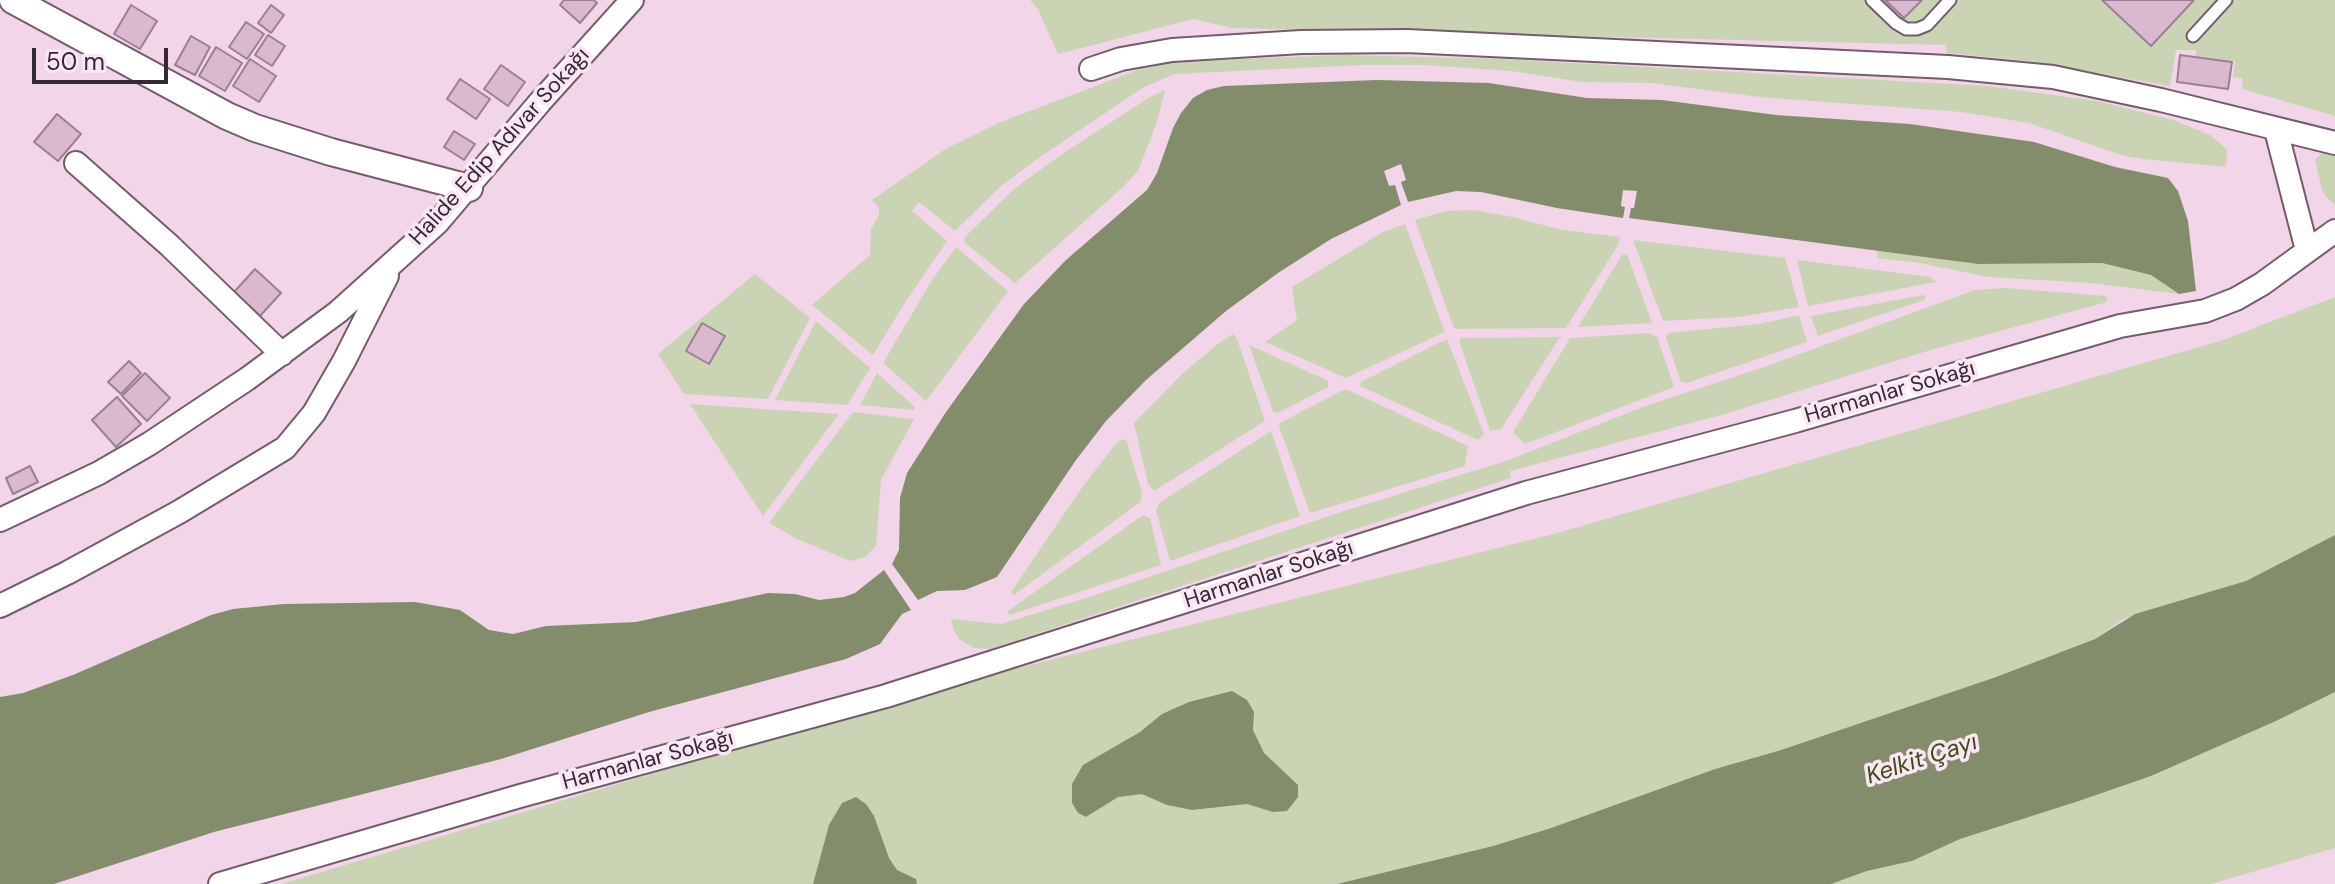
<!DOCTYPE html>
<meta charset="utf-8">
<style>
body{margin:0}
#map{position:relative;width:2335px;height:884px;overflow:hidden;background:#f2d5e9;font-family:"DM Sans",sans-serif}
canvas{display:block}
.scale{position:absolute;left:32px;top:48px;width:136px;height:36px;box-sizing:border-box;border:4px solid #342a31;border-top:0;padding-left:10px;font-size:24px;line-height:28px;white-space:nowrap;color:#342a31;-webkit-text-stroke:6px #fce5f4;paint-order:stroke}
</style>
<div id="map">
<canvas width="2335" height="884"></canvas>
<div class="scale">50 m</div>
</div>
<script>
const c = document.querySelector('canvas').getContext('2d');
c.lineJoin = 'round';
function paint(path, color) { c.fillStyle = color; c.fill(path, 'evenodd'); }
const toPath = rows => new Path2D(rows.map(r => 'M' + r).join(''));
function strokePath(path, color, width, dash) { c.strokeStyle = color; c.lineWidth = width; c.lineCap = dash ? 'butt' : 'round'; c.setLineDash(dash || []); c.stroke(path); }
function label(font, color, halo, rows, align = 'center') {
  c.font = font + ' "DM Sans",sans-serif'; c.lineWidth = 7; c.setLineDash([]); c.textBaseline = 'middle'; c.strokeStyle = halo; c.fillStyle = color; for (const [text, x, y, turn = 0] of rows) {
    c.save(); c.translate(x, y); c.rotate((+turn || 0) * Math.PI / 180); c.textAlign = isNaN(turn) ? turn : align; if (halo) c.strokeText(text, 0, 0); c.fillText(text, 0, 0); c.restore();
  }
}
paint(toPath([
 [1030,0,2335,0,2335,116,2242,89,2243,78,2233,77,2235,61,2196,56,2196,50,2176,50,2170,86,2028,61,1947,53,1946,45,1232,28,1194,19,1058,54,1038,9],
 [1343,55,1503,59,1988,86,2097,101,2173,120,2210,135,2222,145,2227,150,2226,167,2143,159,2121,155,2029,123,1961,112,1759,97,1652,83,1582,82,1511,71,1425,65,1362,65,1175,74,1144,87,1040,157,1001,186,955,231,919,202,912,211,947,241,906,301,873,355,812,305,870,255,871,229,879,215,879,208,872,200,947,148,1001,122,1140,69,1167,62],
 [1165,90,1157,122,1138,171,1122,188,1015,283,964,242,965,237,1015,188,1065,152,1150,97],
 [2335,151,2335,205,2326,197,2322,189,2315,160,2323,152],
 [1474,210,1512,217,1563,230,1620,237,1618,245,1566,328,1456,329,1453,326,1415,220,1446,211],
 [1405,224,1445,332,1346,378,1265,342,1297,320,1292,287,1383,232],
 [1633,240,1785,258,1799,307,1739,317,1663,321],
 [956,247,1008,291,926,401,883,363,932,280],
 [1877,249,1978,264,2102,263,2151,275,2179,294,2091,283,1989,277,1919,263,1877,258],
 [1627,254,1652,323,1578,327,1622,255],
 [1797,260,1931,277,1936,282,1808,306],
 [755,274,810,318,768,399,684,394,658,354],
 [2006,288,2106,296,2107,302,1934,349,1725,414,1510,471,1511,478,990,649,975,648,967,644,959,639,953,628,951,619,1001,624,1092,596,1344,511,1509,460,1645,406,1761,368,1975,290],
 [1923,295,1926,297,1924,300,1818,336,1811,316],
 [2335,297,2335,535,2246,581,2123,619,2095,639,1996,677,1781,750,1715,769,1551,828,1493,846,1337,884,281,884,958,683,1561,532,2223,340],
 [1799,315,1807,342,1687,383,1681,382,1666,337,1668,333,1759,324],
 [816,321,870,368,847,405,775,400],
 [1649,333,1657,337,1674,387,1525,444,1513,432,1570,338],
 [1233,334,1237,339,1265,421,1154,491,1148,484,1134,423,1182,374,1219,343],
 [1560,337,1501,429,1490,431,1459,341,1461,338],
 [1447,339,1484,434,1478,440,1360,386,1361,382],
 [1249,345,1324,379,1328,381,1328,387,1278,413,1273,412],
 [877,373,915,407,914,410,860,405],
 [1343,390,1348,390,1468,446,1465,466,1310,513,1279,426,1280,423],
 [690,404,839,414,763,516],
 [853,412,914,419,881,480,876,546,865,557,850,561,797,539,769,523],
 [1271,431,1300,516,1170,561,1156,510,1159,503],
 [1126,439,1142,493,1140,502,1014,595,1011,592,1081,489,1114,446,1119,441],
 [1143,515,1150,518,1161,565,1009,615,1008,611],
 [2335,692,2335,848,2211,884,1831,884,1867,871,1912,861,1960,839,2079,801,2151,776,2276,721]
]), '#cad4b5');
paint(toPath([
 [1377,80,1489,83,1587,98,1662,100,1776,115,1910,124,2034,142,2115,167,2168,178,2178,191,2188,221,2196,291,2179,294,2151,275,2102,263,1978,264,1629,218,1631,208,1634,208,1637,191,1623,190,1621,206,1625,207,1623,218,1557,208,1481,192,1456,191,1408,202,1401,182,1406,180,1401,164,1384,171,1389,186,1395,185,1401,205,1331,239,1278,273,1226,311,1146,380,1106,421,1076,460,997,577,965,590,937,591,918,600,892,564,899,550,900,498,907,473,946,412,1024,304,1066,260,1147,190,1157,173,1173,128,1181,113,1193,98,1207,90,1224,86],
 [2335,535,2335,692,2276,721,2151,776,2079,801,1960,839,1912,861,1867,871,1831,884,1337,884,1493,846,1551,828,1715,769,1781,750,1996,677,2095,639,2135,614,2246,581],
 [884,570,911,610,902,614,880,644,846,659,649,712,501,759,214,832,54,884,0,884,0,697,23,693,73,675,211,615,233,609,284,604,415,602,460,610,489,630,513,634,546,626,636,622,768,593,795,594,819,600,844,597,855,593],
 [1232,691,1247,700,1254,712,1253,730,1264,753,1298,785,1298,797,1287,811,1273,812,1247,804,1192,810,1167,805,1142,794,1118,797,1086,817,1078,813,1072,803,1072,784,1083,765,1140,732,1162,714,1189,702],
 [856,797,866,804,874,816,889,858,897,870,916,879,917,884,813,884,829,825,842,803]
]), '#838d6b');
const building = toPath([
 [564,0,594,0,597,3,580,23,560,5,564,0],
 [1885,0,1922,0,1904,18,1885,0],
 [2102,0,2194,0,2151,46,2102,0],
 [131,5,157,21,140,49,114,34,131,5],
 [271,5,284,15,271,33,258,23,271,5],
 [246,22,264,34,247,59,229,47,246,22],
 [268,35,285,46,272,66,255,55,268,35],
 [191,36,210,47,195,75,175,65,191,36],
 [216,47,242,63,225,91,199,76,216,47],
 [2180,55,2232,62,2228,89,2177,82,2180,55],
 [250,59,276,76,259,102,233,86,250,59],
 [501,65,525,82,508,106,484,89,501,65],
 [460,79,490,99,476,119,447,99,460,79],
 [57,114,81,134,58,161,34,142,57,114],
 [454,131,475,144,464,160,444,147,454,131],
 [255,269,281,293,260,316,234,292,255,269],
 [702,323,725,336,709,364,686,351,702,323],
 [129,361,141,373,121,394,108,382,129,361],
 [145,373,170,398,147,421,122,396,145,373],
 [117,397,141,424,116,447,92,420,117,397],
 [30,466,38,482,13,494,6,478,30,466]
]);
paint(building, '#dab8cf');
strokePath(building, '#9a8092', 2);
const service = toPath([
 [1872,0,1896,23,1906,29,1917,29,1927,25,1950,0],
 [2193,36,2226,0]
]);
const minor = toPath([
 [1091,69,1121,59,1172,50,1301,42,1407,41,1948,67,2053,77,2161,100,2335,143],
 [2276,130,2307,250],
 [76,163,169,245,282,354],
 [0,520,99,473,149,444,247,379,338,312,437,223,540,102,632,0],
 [0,606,67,573,179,512,285,448,314,413,344,361,387,276],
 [220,884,520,796,886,696,1526,493,1795,421,2120,326,2205,311,2236,299,2262,284,2335,231]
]);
const tertiary = toPath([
 [13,0,227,116,255,128,331,152,469,188]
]);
strokePath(service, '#745c6c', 15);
strokePath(minor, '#745c6c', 26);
strokePath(tertiary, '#745c6c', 30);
strokePath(service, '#fff', 11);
strokePath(minor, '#fff', 22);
strokePath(tertiary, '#fff', 26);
label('22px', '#342a31', '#fce5f4', [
 ["Halide Edip Adıvar Sokağı",500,147,-48],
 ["Harmanlar Sokağı",1890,393,-16],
 ["Harmanlar Sokağı",1269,575,-18],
 ["Harmanlar Sokağı",648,761,-15]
]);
label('italic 24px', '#3e4b13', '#fce5f4', [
 ["Kelkit Çayı",1922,760,-18]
]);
</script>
